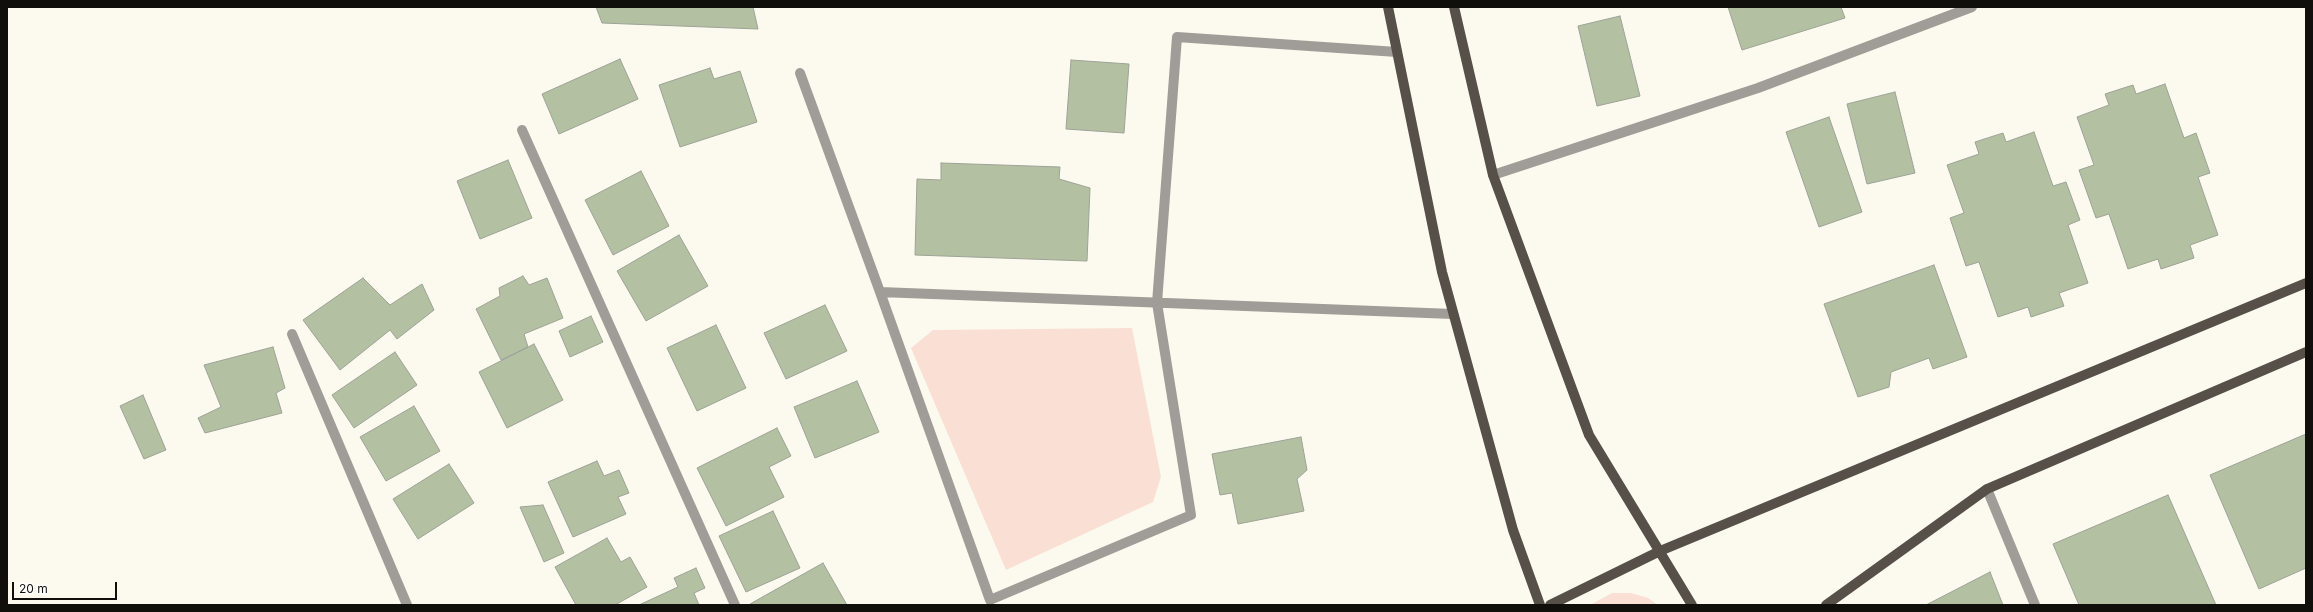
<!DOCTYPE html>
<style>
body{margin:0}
#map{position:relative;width:2313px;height:612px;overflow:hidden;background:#fcfaee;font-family:Inter,sans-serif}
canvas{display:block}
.frame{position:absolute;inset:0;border:8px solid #100f0b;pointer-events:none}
.scale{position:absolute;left:12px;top:582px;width:105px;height:18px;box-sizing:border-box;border:2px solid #100f0b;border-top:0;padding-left:5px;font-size:12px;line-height:14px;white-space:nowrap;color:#100f0b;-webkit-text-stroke:3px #fff;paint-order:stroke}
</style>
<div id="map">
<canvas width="2313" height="612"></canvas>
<div class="frame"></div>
<div class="scale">20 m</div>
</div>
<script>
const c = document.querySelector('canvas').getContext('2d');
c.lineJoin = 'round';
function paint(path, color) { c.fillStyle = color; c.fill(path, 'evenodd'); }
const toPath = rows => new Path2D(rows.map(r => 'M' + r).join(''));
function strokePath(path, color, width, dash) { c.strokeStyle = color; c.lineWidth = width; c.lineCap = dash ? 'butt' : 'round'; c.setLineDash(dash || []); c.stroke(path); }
paint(toPath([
 [1132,328,1161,477,1153,502,1006,570,911,348,933,330],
 [1612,593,1631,593,1648,598,1658,605,1590,605]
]), '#fadfd5');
const building = toPath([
 [596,7,753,7,758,29,602,23,596,7],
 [1728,7,1841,7,1845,18,1742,50,1728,7],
 [1620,16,1640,96,1597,106,1578,26,1620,16],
 [620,59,638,99,559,134,542,94,620,59],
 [1071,60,1129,64,1124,133,1066,129,1071,60],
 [710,68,714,79,740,71,757,122,680,147,659,85,710,68],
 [2165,84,2184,138,2196,133,2210,173,2198,177,2218,235,2190,245,2194,258,2161,269,2158,259,2128,269,2109,214,2096,218,2079,170,2094,165,2077,117,2109,105,2105,94,2133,85,2136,94,2165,84],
 [1895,92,1915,173,1867,184,1847,104,1895,92],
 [1829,117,1862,212,1819,227,1786,132,1829,117],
 [2034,132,2053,186,2066,182,2080,220,2068,225,2088,283,2059,293,2064,306,2031,317,2028,307,1998,317,1979,262,1966,266,1950,218,1964,213,1947,165,1979,154,1975,142,2003,133,2006,142,2034,132],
 [508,160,532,218,480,239,457,181,508,160],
 [941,163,1060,167,1059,179,1090,188,1087,261,915,255,917,179,941,180,941,163],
 [641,171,669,226,613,255,585,200,641,171],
 [679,235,708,286,646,321,617,271,679,235],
 [1934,265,1967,357,1933,369,1929,358,1891,372,1889,387,1858,397,1824,304,1934,265],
 [523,276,529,285,547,278,563,318,524,334,528,347,501,360,476,309,500,296,499,288,523,276],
 [363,278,390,305,422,284,434,310,397,339,390,330,340,370,303,320,363,278],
 [825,305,847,351,786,379,764,333,825,305],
 [591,316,603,342,570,357,559,331,591,316],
 [716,325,746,388,697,411,667,348,716,325],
 [534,344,563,400,507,428,479,372,534,344],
 [273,347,285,388,276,393,282,413,205,433,198,418,221,407,204,365,273,347],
 [395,352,417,385,354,428,332,395,395,352],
 [857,381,879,432,815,458,794,407,857,381],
 [143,395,166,450,144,459,120,406,143,395],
 [414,406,440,451,386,481,360,437,414,406],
 [777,428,791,456,769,467,784,497,726,526,697,468,777,428],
 [2306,434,2306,568,2259,589,2210,475,2306,434],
 [1301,437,1307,470,1297,479,1304,511,1238,524,1232,493,1220,495,1212,454,1301,437],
 [597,461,604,476,619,470,629,493,618,497,626,514,573,537,548,482,597,461],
 [449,464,474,503,418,539,393,499,449,464],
 [2168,495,2216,605,2079,605,2053,544,2168,495],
 [543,505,564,553,544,562,520,507,543,505],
 [773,511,800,568,746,592,719,536,773,511],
 [607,538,621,562,630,557,647,587,615,605,576,605,555,567,607,538],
 [823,563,847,605,751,605,750,604,823,563],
 [696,568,705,588,694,593,699,605,639,605,678,587,674,578,696,568],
 [1990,572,2003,605,1926,605,1990,572]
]);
paint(building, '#b3c1a2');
strokePath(building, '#9da297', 1);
strokePath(toPath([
 [800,73,880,292,1453,314],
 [522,130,735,605],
 [1493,175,1758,88,1972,7],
 [880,292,990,600,1191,515,1157,303,1177,37,1397,52],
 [292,334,407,605],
 [1987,489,2035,605]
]), '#a09c98', 10);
strokePath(toPath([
 [1388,7,1442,272,1513,530,1540,605],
 [1454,7,1493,175,1589,435,1692,605],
 [1550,605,1660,551,2306,283],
 [1826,605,1987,489,2306,352]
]), '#575049', 10);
</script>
